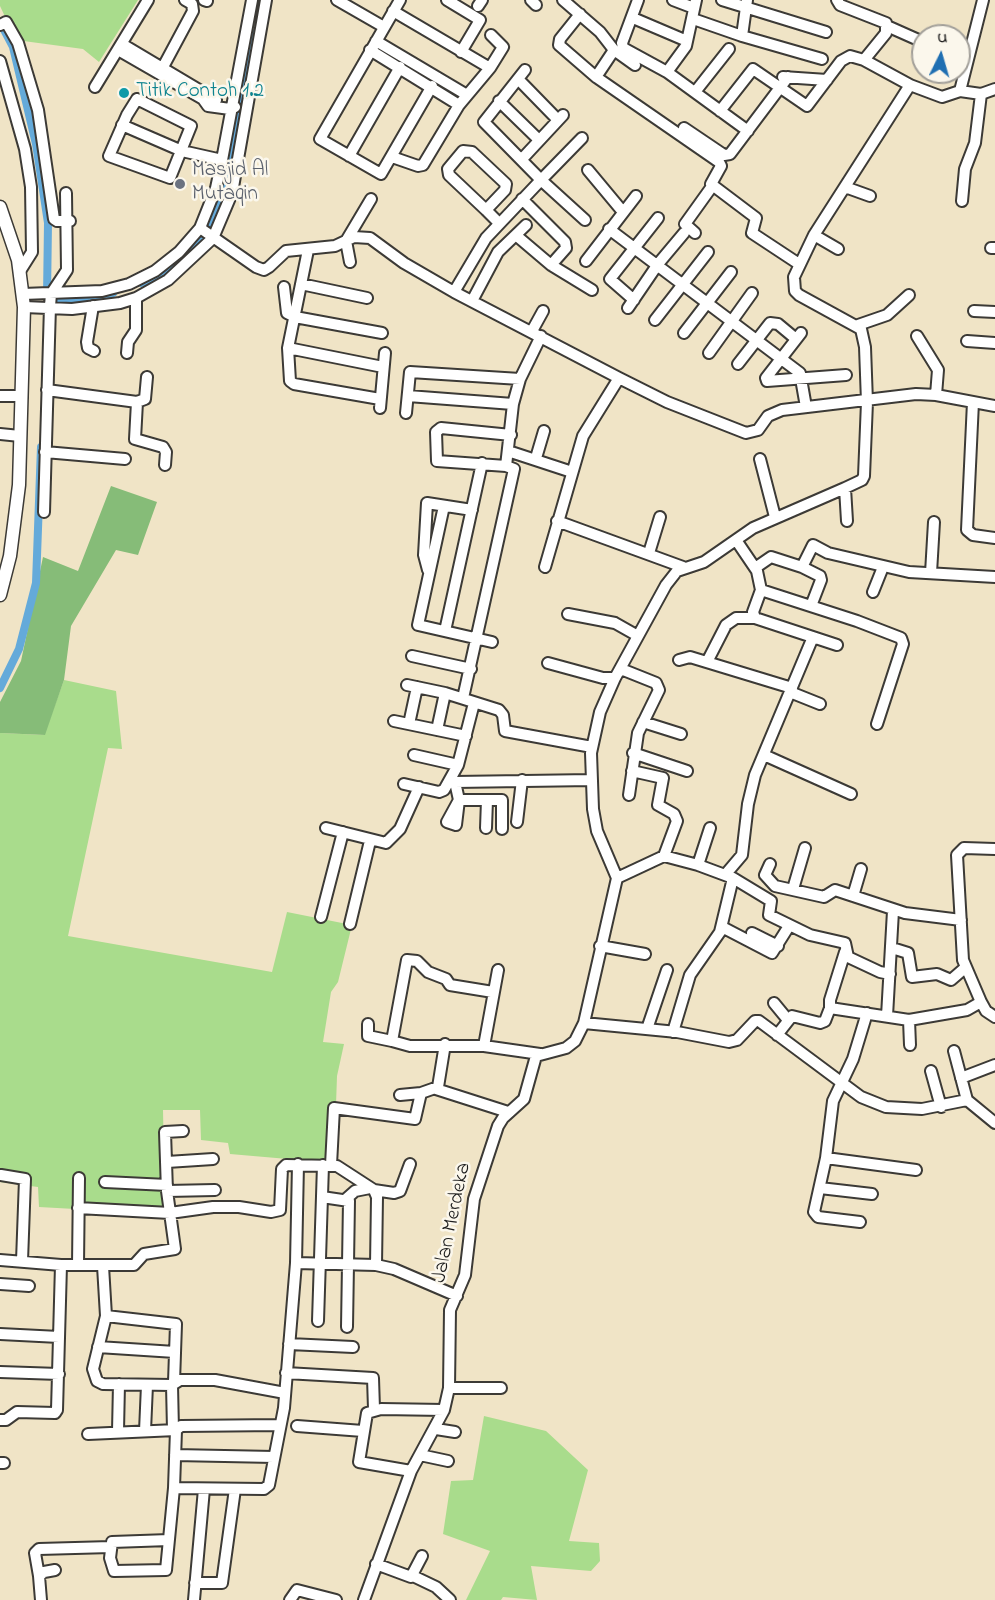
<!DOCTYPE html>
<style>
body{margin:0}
#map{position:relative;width:995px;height:1600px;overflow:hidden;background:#f0e4c6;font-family:"Indie Flower",sans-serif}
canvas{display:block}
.north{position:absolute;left:911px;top:24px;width:60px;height:60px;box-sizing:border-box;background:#fbf7ec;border:2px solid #a29f99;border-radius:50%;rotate:5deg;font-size:16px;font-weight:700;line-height:24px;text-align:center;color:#1c1c1c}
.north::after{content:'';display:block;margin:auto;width:21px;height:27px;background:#1f6fb2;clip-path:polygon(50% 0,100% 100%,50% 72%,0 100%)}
</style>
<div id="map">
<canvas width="995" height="1600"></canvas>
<div class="north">U</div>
</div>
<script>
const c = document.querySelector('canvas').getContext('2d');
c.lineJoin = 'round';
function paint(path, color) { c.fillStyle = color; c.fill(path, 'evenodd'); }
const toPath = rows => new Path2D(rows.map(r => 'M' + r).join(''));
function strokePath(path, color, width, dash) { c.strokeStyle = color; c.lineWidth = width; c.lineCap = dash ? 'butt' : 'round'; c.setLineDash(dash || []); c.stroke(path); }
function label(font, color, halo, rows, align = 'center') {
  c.font = font + ' "Indie Flower",sans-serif'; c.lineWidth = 5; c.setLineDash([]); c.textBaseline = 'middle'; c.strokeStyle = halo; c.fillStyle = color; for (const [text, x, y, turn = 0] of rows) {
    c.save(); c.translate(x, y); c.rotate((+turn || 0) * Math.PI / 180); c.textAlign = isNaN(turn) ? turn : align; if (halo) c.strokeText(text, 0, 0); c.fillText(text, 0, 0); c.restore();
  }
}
paint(toPath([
 [0,0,138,0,99,62,83,49,16,40,0,6],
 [64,680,116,691,122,749,108,748,68,936,272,972,287,912,352,925,338,982,331,992,323,1042,344,1044,337,1076,334,1163,230,1154,228,1143,201,1140,200,1110,163,1110,165,1214,39,1207,38,1187,0,1182,0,733,44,735],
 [484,1416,546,1431,588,1470,569,1541,599,1543,600,1561,591,1571,531,1566,537,1600,503,1597,501,1600,466,1600,490,1551,443,1534,451,1481,473,1480]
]), '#a9dc8c');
paint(toPath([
 [111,486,157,502,138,555,116,550,71,626,64,680,45,735,0,733,0,702,21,661,43,557,78,571]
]), '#86bc78');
strokePath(toPath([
 [0,22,13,47,36,144,48,223,47,297],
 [191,246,211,225,223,193,233,147,251,33],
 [141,283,155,278,183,254],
 [51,298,97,299,113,293],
 [0,688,19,649,36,583,41,447]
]), '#64aada', 8);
const minor = toPath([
 [204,0,207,1],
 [252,0,222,160,216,188,200,228,256,267,264,270,269,267,286,251,335,246,354,237,370,238,404,263,454,292,619,378,667,402,746,433,758,430,768,416,782,410,916,394,936,395,995,406],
 [337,0,384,27],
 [400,0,320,139,381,174,432,86],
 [447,0,480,20,461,52],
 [531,0,536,5],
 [563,0,600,32,614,50,596,77],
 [638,0,622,43,623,48,667,72,748,131],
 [673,0,694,8],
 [722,0,826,32],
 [837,0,840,5,886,23,886,33,864,60],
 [478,6,482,0],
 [393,11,490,68,503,47,491,35],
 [580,14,560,39,559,45,596,77,719,162,721,166,711,184,756,218,752,233,799,264],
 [633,18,687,41],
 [696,20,742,36,747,0],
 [0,25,6,22,18,43,38,110,54,219,57,221,70,221],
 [887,26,923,42],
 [742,36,822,59],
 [376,41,467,95],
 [122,44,216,100],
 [118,50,203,99,208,106,230,109,235,107],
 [370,50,459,105],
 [614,50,635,65],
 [0,61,25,149,31,187,32,252,20,271],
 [163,67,193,11,192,4,185,0],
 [667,72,686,46,696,0],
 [783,77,827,80],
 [518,79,558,120],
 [910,85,942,97,960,91,981,94,995,89],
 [95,87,148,0],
 [960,91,983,0],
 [695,92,729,49],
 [137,99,191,126,170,178,109,156,127,115,137,99],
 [499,101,539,140],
 [122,125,182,151,222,160],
 [684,128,724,155,730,154,788,77],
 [582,138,541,180,585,220],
 [349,156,400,67],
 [392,157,418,166,423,165,459,105,490,68],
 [522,159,563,115],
 [588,170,623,212],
 [845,187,870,196],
 [522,199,565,242,566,248,551,265],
 [962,201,965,169,975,143,981,94],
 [486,210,505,190,506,184,472,152,463,151,448,169,449,175,486,210,499,223],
 [609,229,800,373,806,407],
 [695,233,685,224,713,185],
 [814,235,838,249],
 [518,237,551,265,592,290],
 [991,248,995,248],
 [308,250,288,348,290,381,294,384,380,399],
 [586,261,636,196],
 [350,262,346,241,371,199],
 [301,284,367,298],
 [284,287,287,313,295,317,382,333],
 [454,292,486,238,541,180,484,122,525,70],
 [23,294,102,291,129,284,155,271,179,252,200,228],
 [634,300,610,279,658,218],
 [472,301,498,252,526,225],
 [93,306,87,342,88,348,94,351],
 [24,307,72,309,120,303,136,298,168,280,213,238,232,193,266,0],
 [628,308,658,264,684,233],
 [974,311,995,312],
 [655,320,708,252],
 [858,325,887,315,909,295],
 [532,331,543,311],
 [684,333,731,272],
 [801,333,766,378,767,381,846,375],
 [917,336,938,370,936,395],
 [967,341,995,343],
 [288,348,383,367],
 [127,353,128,342,136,330,136,298],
 [709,353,752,293],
 [738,364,770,323,778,324,796,339],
 [47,390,137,402,135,439,163,447,166,452,165,465],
 [0,396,22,396],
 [408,396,513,404],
 [137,402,145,399,147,377],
 [973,402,967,530,973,535,995,538],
 [380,408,385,353],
 [406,413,410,372,520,379,541,336],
 [0,434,20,436],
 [508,451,572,472],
 [45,452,125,459],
 [536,458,544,431],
 [760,459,775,517],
 [506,466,513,404,520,379],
 [845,488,847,521],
 [444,506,418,625,492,642],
 [44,512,50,306,51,294,67,270,66,193],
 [557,521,683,567],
 [736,540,757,571,761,590,857,621,901,638,903,644,877,724],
 [649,553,660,517],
 [545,567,583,436,619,378],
 [802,567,820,576,821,580,811,606],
 [755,568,771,557,802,567,813,545,828,553,909,572,995,577],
 [428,570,424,555,427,503,472,510],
 [931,573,934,522],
 [761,590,753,612,755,618,837,645],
 [873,592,883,567],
 [568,614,615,623,638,636],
 [445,631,482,463],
 [412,656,471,669],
 [679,660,690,657,792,688],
 [707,662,726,625,736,618,755,618],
 [548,663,603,678,615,678],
 [621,669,656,683,659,690,638,733,629,795],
 [407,685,445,693,499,710,503,715,505,731,592,747],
 [790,692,820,704],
 [463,698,514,469,506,466,437,461,436,432,441,428,511,435],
 [394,721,466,736],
 [643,722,681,734],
 [409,724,417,687],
 [437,730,445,693],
 [633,753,687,771],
 [414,755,458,765],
 [764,755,851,794],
 [632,771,663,778,658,805,674,814,677,821,664,856],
 [451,780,455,782,459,800,502,800,502,829],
 [455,782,592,780],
 [404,784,439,792,444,790,458,765,474,703],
 [459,800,456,825,447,822,459,800],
 [517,822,522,780],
 [326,828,386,843,400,829,419,787],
 [486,828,487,800],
 [995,849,964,848,957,855,963,960,981,1002,986,1011,995,1017],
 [770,864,765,875,775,886,824,897,835,890,905,913,961,920],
 [698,865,710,828],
 [725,875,742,855,748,804,755,775,813,637],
 [617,878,664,856,698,865,733,878,771,901,769,915,810,935,845,943,848,957,880,972,890,974],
 [793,889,805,848],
 [853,896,861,869],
 [321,917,343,832],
 [350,924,370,841],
 [722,927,772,953,789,926],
 [752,933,778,946],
 [600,946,645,954],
 [892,948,908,953,912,977,937,974,951,980,966,967],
 [493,992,450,985,446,979,428,972,417,961,407,960,392,1041,410,1046,484,1046,540,1054],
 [774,1003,788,1020],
 [830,1008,830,1000,845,952],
 [887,1016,893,911],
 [909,1020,910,1045],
 [584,1023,677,1032,729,1042,737,1040,755,1021,759,1021,861,1097,886,1107,922,1109,967,1100,995,1123],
 [368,1024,368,1036,392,1041],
 [647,1029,667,970],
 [673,1032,690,975,720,932,733,878],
 [777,1035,792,1016,820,1023,825,1021,830,1008,909,1020,967,1010,981,1002],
 [484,1046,498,970],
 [954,1051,967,1100],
 [931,1071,941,1107],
 [961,1078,995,1065],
 [436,1089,508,1112],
 [400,1095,421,1093,438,1087,445,1044],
 [826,1158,916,1170],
 [167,1162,213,1159],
 [331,1165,334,1108,415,1119,421,1093],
 [1,1175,25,1179,22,1261],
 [105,1182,167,1185],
 [820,1188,872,1194],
 [374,1190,394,1193,400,1191,410,1164],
 [167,1191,215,1190],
 [322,1197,349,1201,347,1327],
 [346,1199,355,1191,370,1188],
 [78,1208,170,1213,213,1207,239,1207,271,1212,280,1210,282,1169,286,1165,337,1166,374,1190,377,1197,376,1265],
 [860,1222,818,1217,814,1212,826,1158,833,1101,853,1059,867,1013],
 [0,1260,61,1265,134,1265,144,1254,175,1249,167,1191,165,1132,183,1131],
 [296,1263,376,1265,394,1269,457,1296],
 [78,1265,79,1178],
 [103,1266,106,1316,93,1369,97,1381,103,1384,172,1385,180,1380,215,1380,285,1393],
 [0,1284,29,1286],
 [106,1316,176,1324,174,1382],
 [318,1321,323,1165],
 [0,1334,59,1337],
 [289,1344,353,1347],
 [98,1347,175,1352],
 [0,1372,59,1374],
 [286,1373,373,1378,374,1409],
 [172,1385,173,1430],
 [449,1388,501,1388],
 [0,1420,6,1420,17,1412,55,1413,57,1410,61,1265],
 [297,1426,363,1431],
 [436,1429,455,1432],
 [118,1431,119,1384],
 [145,1431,147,1385],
 [88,1434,176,1430,181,1426,279,1425],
 [175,1455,274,1457],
 [420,1455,448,1461],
 [0,1463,4,1463],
 [411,1471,359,1462,367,1413,381,1409,444,1410],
 [174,1488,264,1489,269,1485,284,1408,296,1263,298,1164],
 [169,1540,112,1542,110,1558,114,1571,166,1570,174,1488,176,1430],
 [376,1564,411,1577,422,1556],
 [39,1576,35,1553,39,1549,111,1547],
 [413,1576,436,1587,450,1600],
 [195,1583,222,1583,235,1489],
 [41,1600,39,1576,44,1572,55,1570],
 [194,1600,204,1489],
 [290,1600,297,1590,336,1600],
 [364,1600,411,1471,444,1410,449,1388,450,1310,465,1275,474,1199,498,1126,503,1118,524,1099,536,1056,566,1048,575,1041,584,1023,617,878,597,831,593,809,591,753,600,712,615,678,666,585,677,571,704,562,753,528,845,488,862,480,864,476,867,402,865,347,861,329,799,295,795,291,794,277,814,235,910,85,864,60,850,56,841,61,807,106,753,69,720,111]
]);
const major = toPath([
 [0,207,18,260,24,307,19,485,10,556,0,595]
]);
strokePath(minor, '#3c3a36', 14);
strokePath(major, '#3c3a36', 15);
strokePath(minor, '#fff', 10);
strokePath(major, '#fff', 12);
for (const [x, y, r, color] of [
 [124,93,6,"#0f9aa8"],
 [180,184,6,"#6b7280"]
]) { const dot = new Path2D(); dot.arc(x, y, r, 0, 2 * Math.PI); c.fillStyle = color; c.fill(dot); strokePath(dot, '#fbf7ec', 2); }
label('21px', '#0d838f', '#fbf7ec', [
 ["Titik Contoh 1.2",136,93]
], 'left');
label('21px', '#5b616d', '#fbf7ec', [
 ["Masjid Al",192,172],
 ["Mutaqin",192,196]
], 'left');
label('21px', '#1c1c1c', '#fbf7ec', [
 ["Jalan Merdeka",453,1223,-78]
]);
</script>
